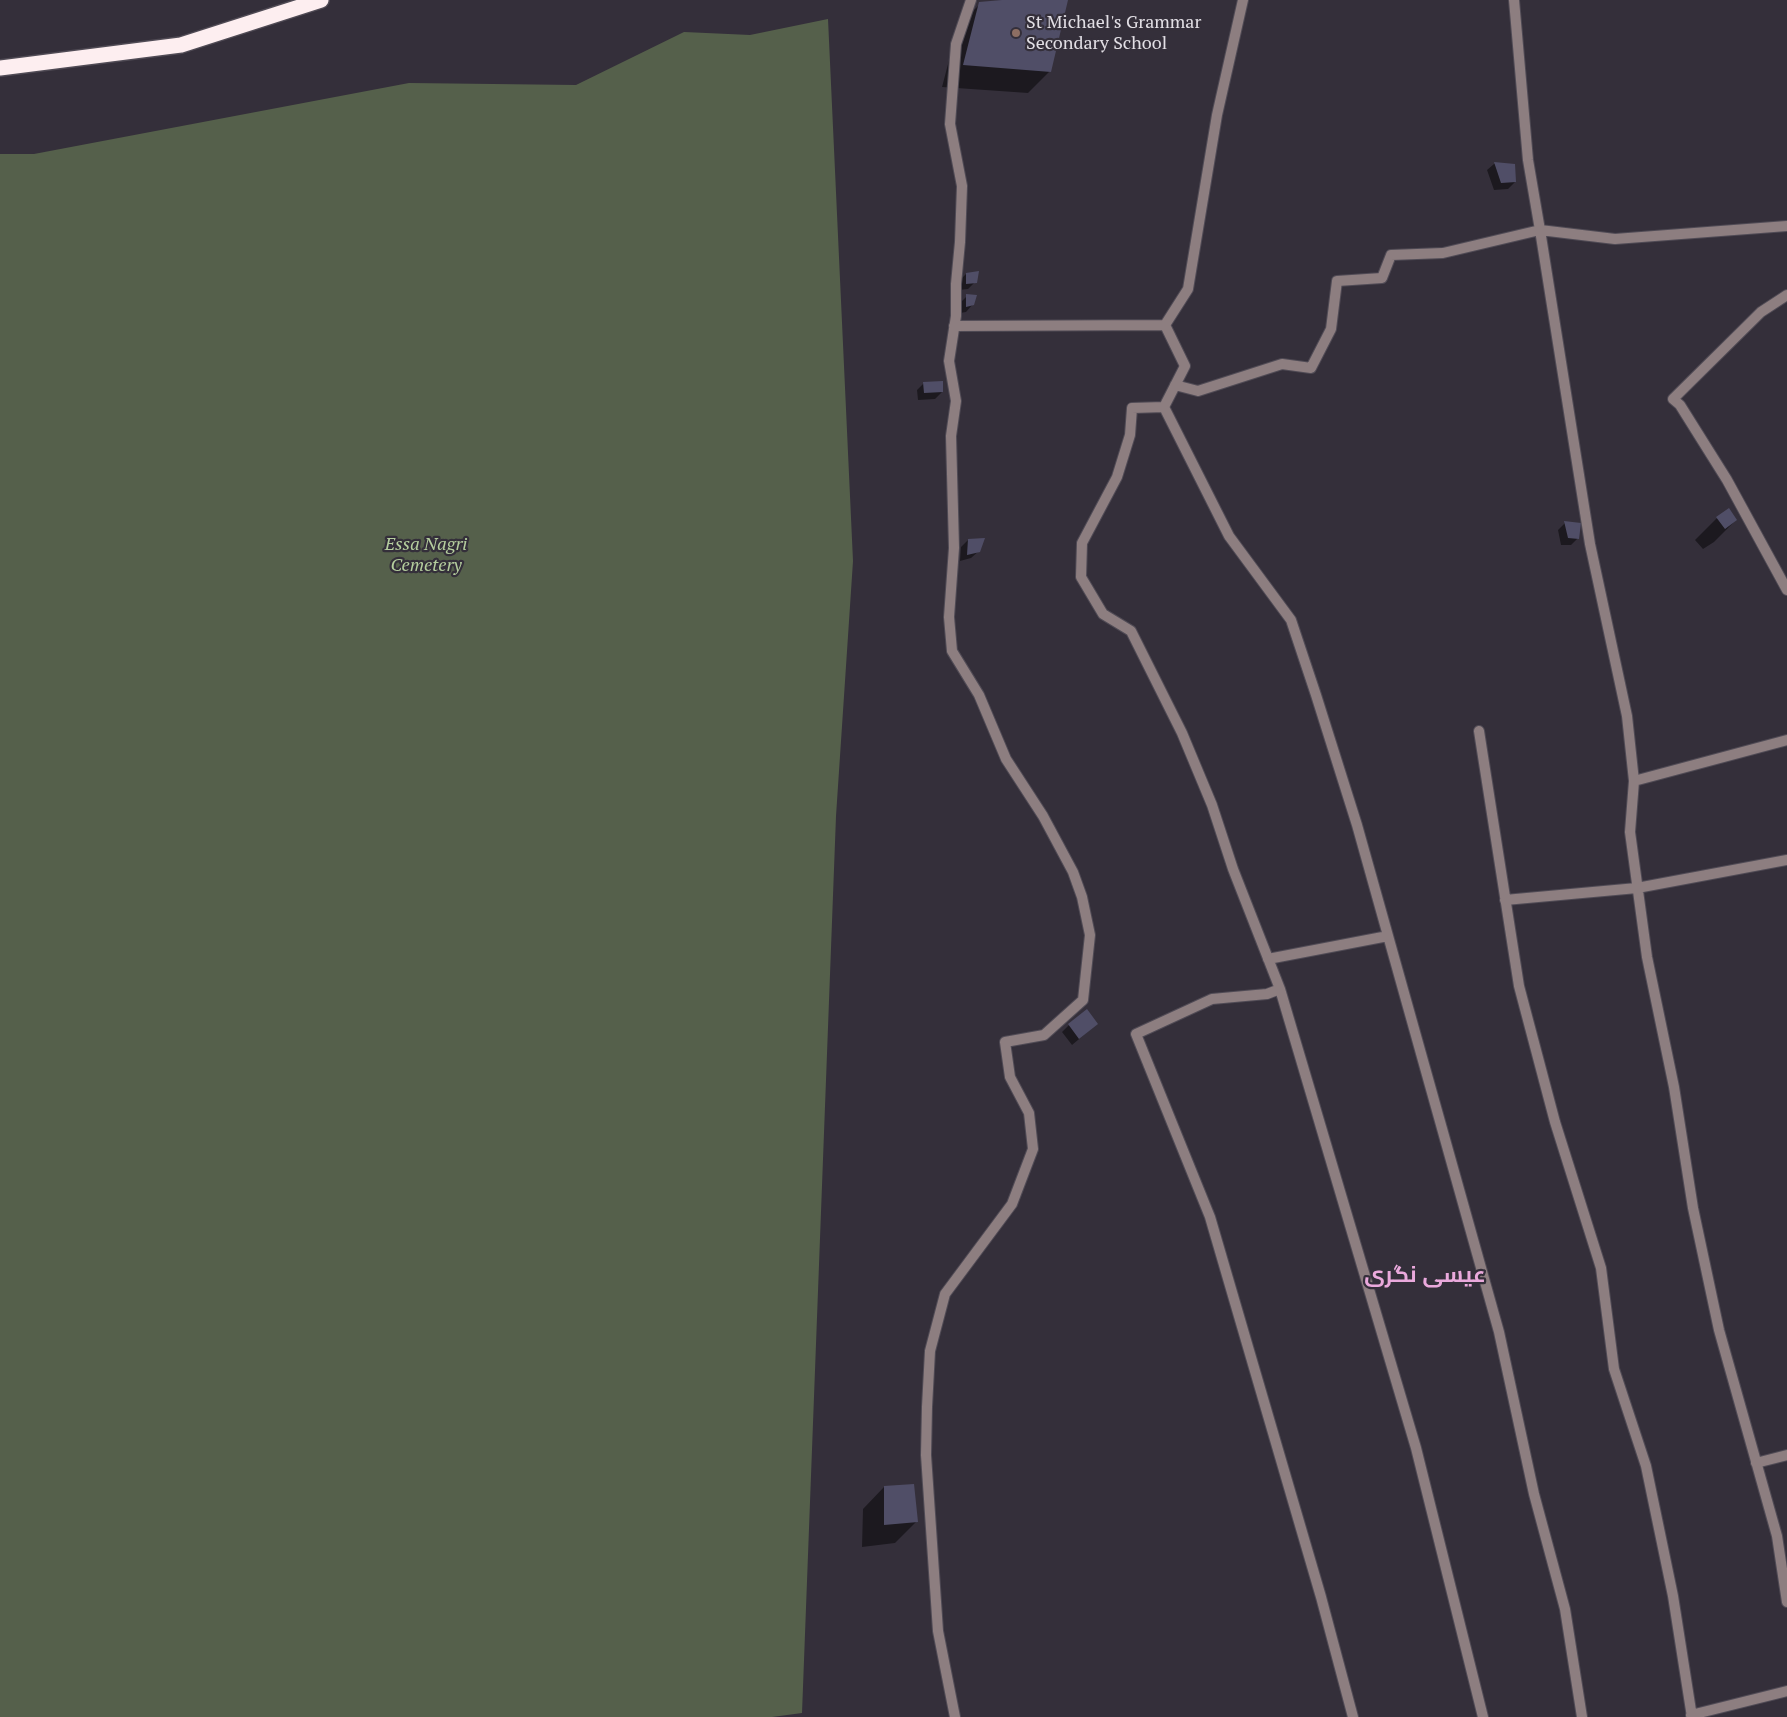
<!DOCTYPE html>
<meta charset="utf-8">
<style>
body{margin:0}
canvas{display:block;background:#342f3a}
</style>
<canvas width="1787" height="1717"></canvas>
<script>
const c = document.querySelector('canvas').getContext('2d');
c.lineJoin = 'round';
function paint(path, color) { c.fillStyle = color; c.fill(path, 'evenodd'); }
const toPath = rows => new Path2D(rows.map(r => 'M' + r).join(''));
function strokePath(path, color, width, dash) { c.strokeStyle = color; c.lineWidth = width; c.lineCap = dash ? 'butt' : 'round'; c.setLineDash(dash || []); c.stroke(path); }
function label(font, color, halo, rows, align = 'center') {
  c.font = font + ' "PT Serif",Cairo,serif'; c.lineWidth = 4.5; c.setLineDash([]); c.textBaseline = 'middle'; c.strokeStyle = halo; c.fillStyle = color; for (const [text, x, y, turn = 0] of rows) {
    c.save(); c.translate(x, y); c.rotate((+turn || 0) * Math.PI / 180); c.textAlign = isNaN(turn) ? turn : align; if (halo) c.strokeText(text, 0, 0); c.fillText(text, 0, 0); c.restore();
  }
}
paint(toPath([
 [828,19,853,561,836,816,802,1713,772,1717,0,1717,0,154,34,154,409,83,576,85,684,32,750,35]
]), '#55604b');
paint(toPath([
 [1014,0,1067,0,1050,71,1028,93,942,87,958,26,980,4],
 [1494,164,1513,165,1515,182,1508,189,1494,190,1487,170],
 [966,274,975,282,968,289,959,290,959,281],
 [967,296,973,304,966,312,960,313,960,303],
 [924,383,942,392,935,399,918,400,917,390],
 [1717,518,1736,520,1714,542,1703,549,1695,540],
 [1565,523,1578,538,1571,545,1561,545,1558,530],
 [968,540,979,551,971,558,960,561,961,547],
 [1097,1024,1072,1045,1062,1032,1069,1025],
 [884,1487,917,1521,895,1543,862,1547,863,1509]
]), '#0007');
paint(toPath([
 [1002,0,1068,0,1051,72,963,65,979,2],
 [1494,162,1515,164,1516,182,1501,183],
 [979,271,977,283,966,284,966,273],
 [966,294,977,295,974,305,966,307],
 [943,381,943,392,924,393,923,382],
 [1729,508,1737,520,1725,529,1716,517],
 [1564,521,1581,523,1579,539,1568,538],
 [985,538,980,552,967,555,968,539],
 [1087,1009,1098,1024,1079,1039,1068,1024],
 [914,1484,918,1522,884,1525,884,1486]
]), '#504e67');
const street = toPath([
 [1787,226,1615,239,1540,230,1590,544,1627,716,1634,781,1630,832,1647,957,1674,1087,1693,1208,1719,1330,1777,1536,1787,1602],
 [1787,295,1761,312,1673,399,1680,405,1727,480,1787,590],
 [954,326,1165,325,1188,289,1217,115,1243,0],
 [1175,385,1198,391,1282,364,1311,368,1331,329,1337,281,1382,278,1391,255,1443,253,1540,230,1528,160,1514,0],
 [1164,407,1132,408,1130,435,1117,477,1082,543,1081,577,1103,614,1131,631,1182,733,1212,805,1233,869,1280,989,1267,994,1212,999,1136,1034,1210,1217,1321,1597,1353,1717],
 [1164,407,1229,536,1291,620,1316,695,1357,825,1499,1332,1534,1494,1565,1609,1582,1717],
 [1164,407,1185,366,1165,325],
 [1479,731,1519,986,1555,1122,1601,1268,1614,1369,1646,1466,1673,1596,1692,1717],
 [1634,781,1787,740],
 [1505,900,1637,888,1787,860],
 [1268,959,1388,936],
 [1280,989,1416,1448,1483,1717],
 [1756,1463,1787,1455],
 [1691,1715,1787,1691],
 [955,1717,938,1631,926,1455,927,1407,930,1351,945,1294,1012,1204,1033,1149,1029,1113,1010,1077,1005,1042,1044,1035,1083,1000,1090,935,1082,897,1073,872,1043,816,1006,759,979,695,952,651,949,617,954,548,951,436,956,401,949,361,956,316,956,284,960,242,962,186,950,124,956,44,971,0]
]);
const highway = toPath([
 [0,68,181,45,321,0]
]);
strokePath(street, '#504b55', 12);
strokePath(highway, '#504b55', 18);
strokePath(street, '#8d7e80', 10);
strokePath(highway, '#fdeef0', 15);
for (const [x, y, r, color] of [
 [1016,33,5,"#8d6e63"]
]) { const dot = new Path2D(); dot.arc(x, y, r, 0, 2 * Math.PI); c.fillStyle = color; c.fill(dot); strokePath(dot, '#342f3a', 2); }
label('18px', '#e2dfe5', '#342f3a', [
 ["St Michael's Grammar",1026,23],
 ["Secondary School",1026,44]
], 'left');
label('italic 18px', '#b5ce9e', '#342f3a', [
 ["Essa Nagri",426,545],
 ["Cemetery",426,566]
]);
label('bold 22px', '#eaa9dc', '#342f3a', [
 ["عیسی نگری",1425,1276]
]);
</script>
